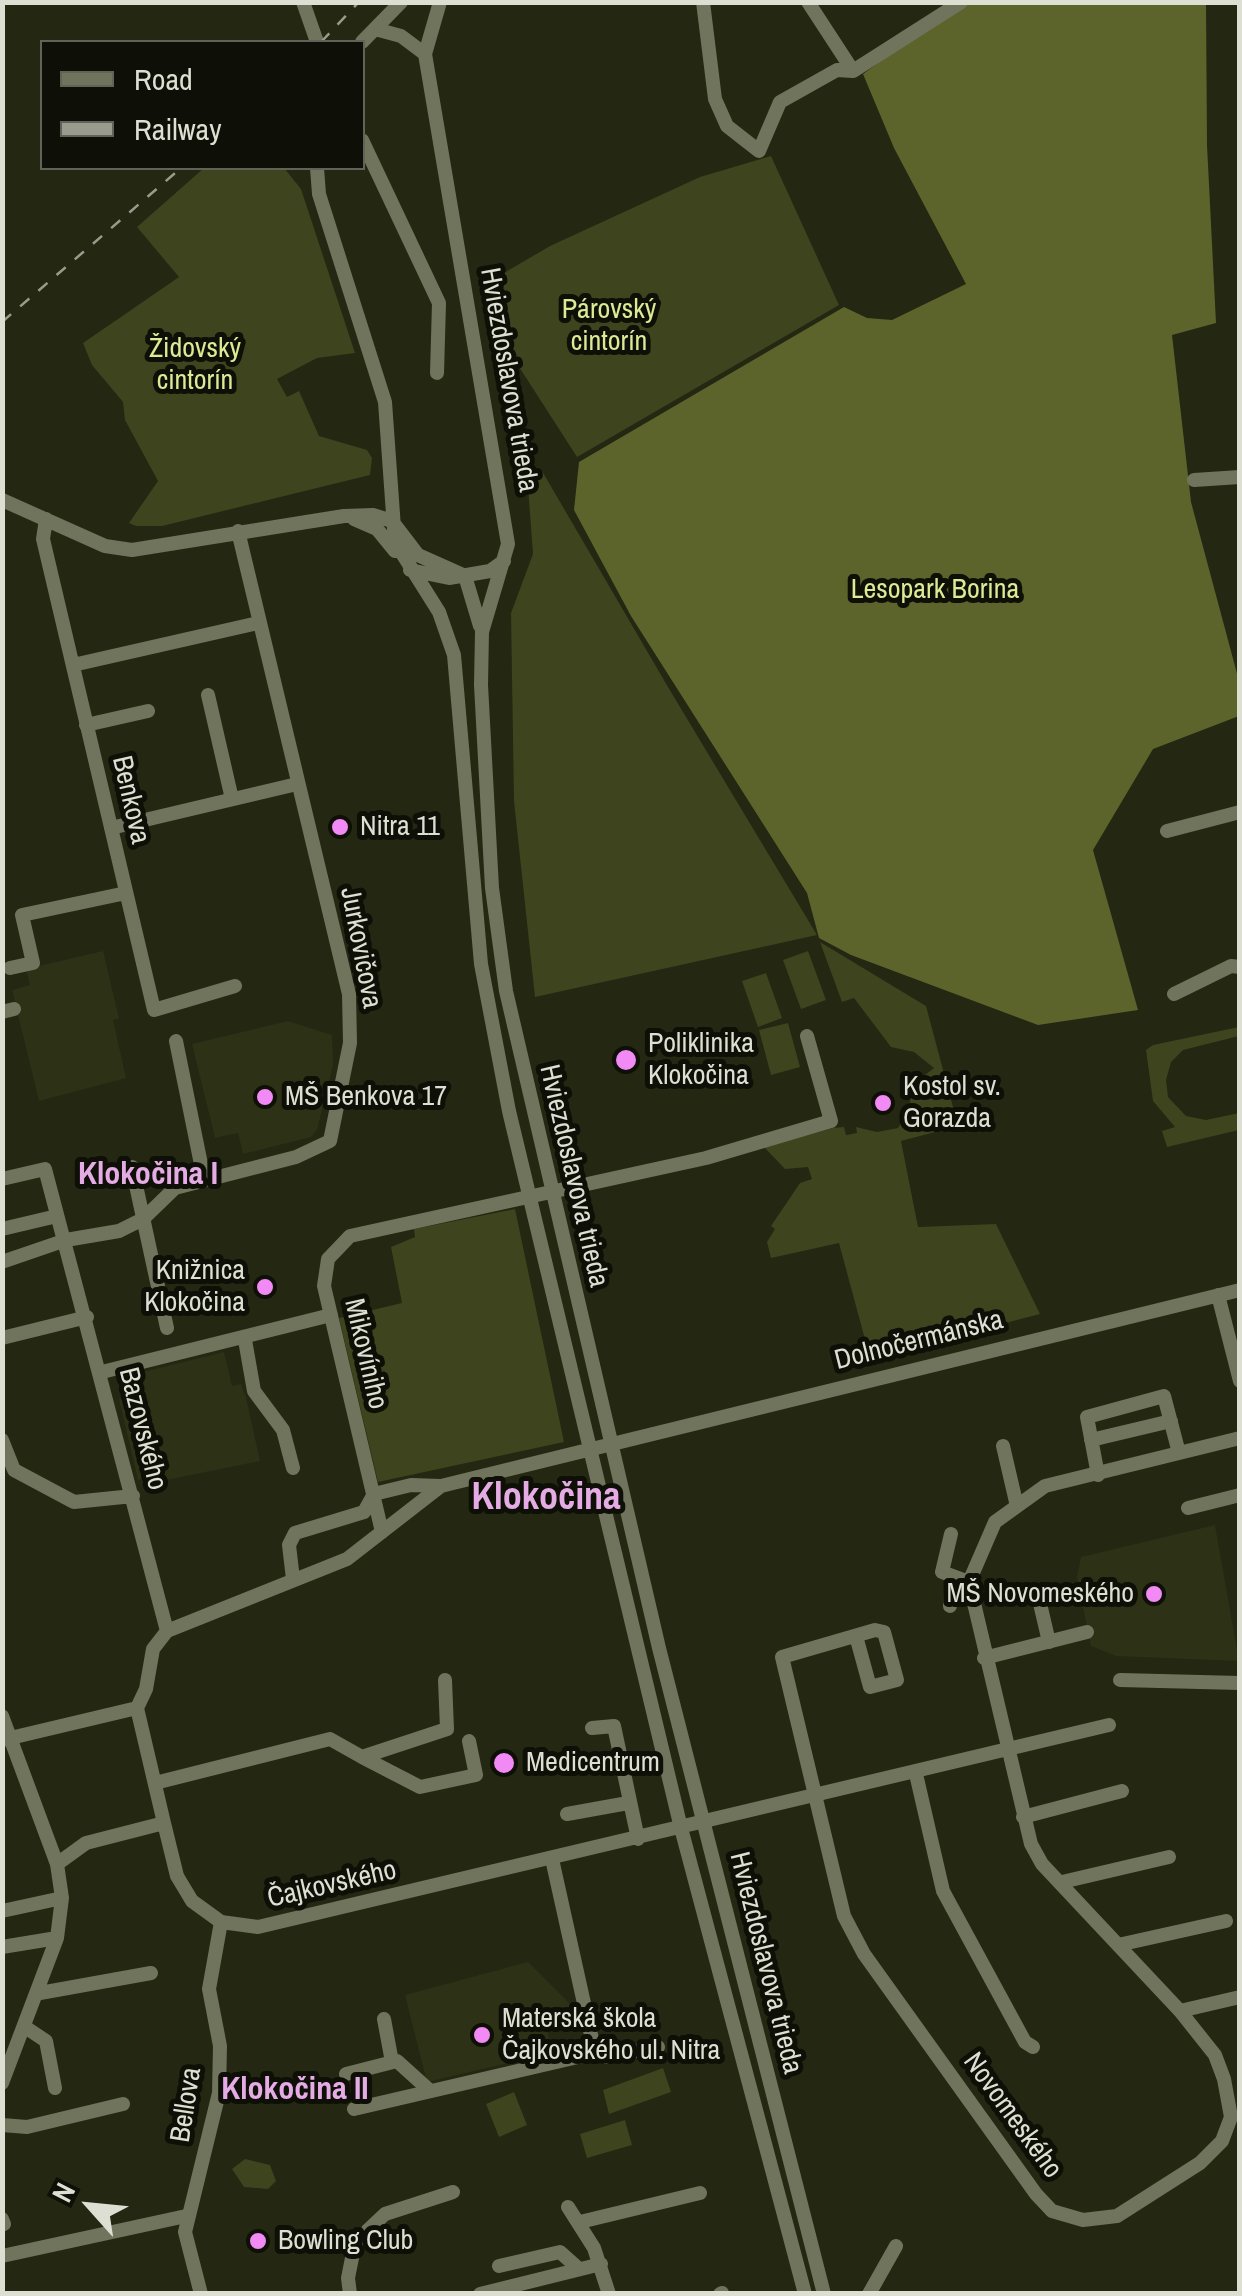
<!DOCTYPE html>
<meta charset="utf-8">
<style>
body{margin:0}
#map{position:relative;width:1242px;height:2296px;overflow:hidden;background:#242712;font-family:"Archivo Narrow",sans-serif}
canvas{display:block}
.frame{position:absolute;inset:0;border:5px solid #dddfd2;pointer-events:none}
.legend{position:absolute;left:40px;top:40px;width:325px;height:130px;box-sizing:border-box;background:#0e0f06;border:2px solid #616258;margin:0;padding:12px 18px;list-style:none;font-size:30px;color:#dddfd2}
.legend li{display:flex;align-items:center;gap:20px;height:50px}
.legend b{width:50px;border:2px solid #616258}
.north{position:absolute;left:40px;top:2156px;width:100px;height:100px;-webkit-text-stroke:8px #0e0f06;paint-order:stroke;rotate:297deg;font-size:28px;font-weight:700;line-height:40px;text-align:center;color:#dddfd2}
.north::after{content:'';display:block;margin:auto;width:35px;height:45px;background:#dddfd2;clip-path:polygon(50% 0,100% 100%,50% 72%,0 100%)}
</style>
<div id="map">
<canvas width="1242" height="2296"></canvas>
<div class="frame"></div>
<ul class="legend">
<li><b style="height:12px;background:#70745d"></b>Road</li>
<li><b style="height:12px;background:#999c8c"></b>Railway</li>
</ul>
<div class="north">N</div>
</div>
<script>
const c = document.querySelector('canvas').getContext('2d');
c.lineJoin = 'round';
function paint(path, color) { c.fillStyle = color; c.fill(path, 'evenodd'); }
const toPath = rows => new Path2D(rows.map(r => 'M' + r).join(''));
function strokePath(path, color, width, dash) { c.strokeStyle = color; c.lineWidth = width; c.lineCap = dash ? 'butt' : 'round'; c.setLineDash(dash || []); c.stroke(path); }
function label(font, color, halo, rows, align = 'center') {
  c.font = font + ' "Archivo Narrow",sans-serif'; c.lineWidth = 10; c.setLineDash([]); c.textBaseline = 'middle'; c.strokeStyle = halo; c.fillStyle = color; for (const [text, x, y, turn = 0] of rows) {
    c.save(); c.translate(x, y); c.rotate((+turn || 0) * Math.PI / 180); c.textAlign = isNaN(turn) ? turn : align; if (halo) c.strokeText(text, 0, 0); c.fillText(text, 0, 0); c.restore();
  }
}
paint(toPath([
 [103,951,119,1018,113,1020,126,1078,39,1101,12,990,30,985,26,969],
 [288,1021,332,1035,333,1065,317,1130,311,1137,243,1154,238,1133,215,1138,192,1044],
 [224,1352,232,1386,241,1384,246,1398,260,1461,161,1481,160,1475,138,1480,119,1399,138,1394,135,1374],
 [1215,1525,1239,1661,1116,1656,1091,1646,1077,1577,1081,1557],
 [528,1962,570,2004,568,2015,546,2021,551,2053,427,2082,405,1995]
]), '#2d3115');
paint(toPath([
 [771,156,839,305,577,457,494,328,485,284,550,246,700,177],
 [204,168,284,168,301,189,355,353,317,358,277,379,287,397,299,391,319,436,367,450,372,458,370,475,162,526,136,526,129,523,158,481,125,420,123,402,92,365,83,343,179,277,137,227],
 [542,471,668,687,817,935,535,997,514,801,511,613,533,554,527,473],
 [820,942,926,1006,958,1126,901,1141,918,1227,996,1224,1040,1314,870,1358,839,1243,771,1258,767,1242,775,1229,771,1226,800,1183,812,1179,808,1167,785,1169,764,1147,833,1128,844,1127,846,1135,857,1133,856,1127,877,1132,898,1128,909,1110,912,1085,934,1068,914,1052,891,1047,854,998,842,1002],
 [808,951,826,1000,801,1009,783,960],
 [766,973,782,1018,758,1027,742,981],
 [788,1023,800,1067,771,1075,759,1030],
 [1239,1027,1239,1036,1183,1050,1171,1062,1166,1080,1168,1097,1186,1116,1206,1120,1239,1113,1239,1130,1167,1147,1162,1131,1175,1127,1153,1101,1146,1050,1153,1045],
 [515,1209,564,1442,378,1482,339,1318,402,1303,391,1247,415,1237,414,1229],
 [663,2068,671,2092,609,2114,603,2090],
 [514,2092,527,2125,499,2137,486,2104],
 [625,2120,632,2145,587,2158,580,2134],
 [245,2159,270,2165,276,2181,268,2189,244,2187,232,2169]
]), '#3e441e');
paint(toPath([
 [960,3,1206,3,1207,145,1216,323,1172,335,1191,502,1239,681,1239,716,1153,749,1093,850,1138,1010,1038,1025,851,955,819,938,807,893,631,616,574,510,579,462,844,307,867,318,892,320,966,284,894,148,863,74]
]), '#5c642c');
strokePath(toPath([
 [303,2,317,42],
 [440,2,425,54,508,544,482,632,481,685,492,888,506,991,659,1648,824,2294],
 [703,2,715,99,727,126,759,151,780,102,837,70,853,71,961,2],
 [808,2,853,71],
 [375,29,401,36,425,54],
 [362,42,401,2],
 [362,140,439,303,437,373],
 [317,168,319,194,385,402,395,542,439,612,454,655,481,964,509,1111,681,1828,805,2294],
 [1194,480,1240,477],
 [2,500,105,546,132,550,344,516,373,515,392,521,418,555,465,576,480,626],
 [46,519,43,539,154,1010,235,986],
 [354,519,377,529,395,551],
 [410,570,449,578,490,571,504,561],
 [73,665,258,623],
 [208,695,232,799],
 [86,725,148,711],
 [111,828,297,784],
 [1167,831,1240,812],
 [10,968,33,963,22,915,126,893],
 [1174,994,1231,966,1240,967],
 [2,1012,14,1009],
 [176,1041,204,1179],
 [132,1167,167,1328],
 [2,1179,45,1169,167,1631],
 [2,1229,57,1216],
 [2,1262,66,1240,119,1231,143,1219,175,1188,296,1157,330,1141,350,1043,349,994,238,531],
 [1218,1295,1240,1381],
 [2,1338,87,1317],
 [245,1340,254,1391,283,1430,293,1468],
 [102,1372,331,1315],
 [2,1440,14,1470,74,1502,133,1496],
 [1091,1440,1171,1421],
 [1003,1446,1016,1502],
 [1098,1475,1087,1417,1164,1396,1179,1453],
 [441,1486,347,1559,167,1631,153,1649,146,1689,137,1708,164,1823,177,1876,192,1901,221,1922,258,1927,1109,1725],
 [1188,1508,1240,1495],
 [382,1532,324,1286,328,1259,350,1236,706,1158,831,1121,807,1036],
 [951,1534,942,1572,969,1582],
 [293,1579,289,1545,295,1533,364,1512,374,1494,411,1485,441,1486,1240,1290],
 [1038,1595,1049,1642],
 [950,1606,951,1576],
 [856,1636,870,1687,897,1680,884,1632,875,1630,782,1657,844,1916,864,1954,1036,2194,1052,2211,1083,2220,1117,2216,1200,2163,1222,2141,1231,2117,1224,2079,1215,2055,1180,2011,1042,1864,1031,1844,969,1582,995,1522,1045,1486,1240,1438],
 [984,1658,1087,1632],
 [1120,1680,1240,1683],
 [2,1716,57,1864,62,1898,57,1938,2,2083],
 [592,1728,614,1726,638,1839],
 [2,1740,137,1708],
 [362,1757,420,1787,476,1775,469,1741],
 [916,1774,943,1891,1025,2042,1033,2047],
 [155,1783,330,1739,362,1757,447,1729,445,1680],
 [567,1814,628,1803],
 [1023,1817,1122,1791],
 [57,1864,86,1843,164,1823],
 [1062,1882,1169,1857],
 [2,1911,62,1898],
 [1118,1945,1226,1921],
 [2,1947,57,1938],
 [40,1993,151,1973],
 [1180,2011,1240,1997],
 [384,2019,392,2062],
 [25,2027,46,2041,55,2088],
 [595,2053,602,2057,658,2047],
 [346,2074,397,2061,428,2089],
 [354,2109,595,2053,552,1859],
 [2,2125,27,2127,123,2104],
 [568,2207,594,2248,609,2294],
 [2,2219,4,2224],
 [580,2222,700,2193],
 [2,2256,186,2216],
 [499,2266,560,2252,579,2269],
 [201,2294,185,2232,219,2093,220,2046,209,1989,221,1922],
 [350,2294,348,2278,353,2253,368,2230,385,2214,453,2192],
 [480,2294,601,2264],
 [720,2294,722,2293],
 [869,2294,896,2246]
]), '#70745d', 14);
strokePath(toPath([
 [321,42,359,2],
 [2,322,181,168]
]), '#999c8c', 2.5, [12, 12]);
for (const [x, y, r, color] of [
 [340,827,10,"#f18af4"],
 [626,1060,12,"#f18af4"],
 [265,1097,10,"#f18af4"],
 [883,1103,10,"#f18af4"],
 [265,1287,10,"#f18af4"],
 [1154,1594,10,"#f18af4"],
 [504,1763,12,"#f18af4"],
 [482,2035,10,"#f18af4"],
 [258,2241,10,"#f18af4"]
]) { const dot = new Path2D(); dot.arc(x, y, r, 0, 2 * Math.PI); c.fillStyle = color; c.fill(dot); strokePath(dot, '#0e0f06', 4); }
label('28px', '#dcea95', '#0e0f06', [
 ["Párovský",609,310],
 ["cintorín",609,342],
 ["Židovský",195,349],
 ["cintorín",195,381],
 ["Lesopark Borina",935,590]
]);
label('28px', '#dddfd2', '#0e0f06', [
 ["Hviezdoslavova trieda",508,380,80],
 ["Benkova",130,800,77],
 ["Jurkovičova",360,948,79],
 ["Hviezdoslavova trieda",573,1176,77],
 ["Dolnočermánska",919,1341,-14],
 ["Mikovíniho",365,1354,77],
 ["Bazovského",142,1429,76],
 ["Čajkovského",332,1885,-13],
 ["Hviezdoslavova trieda",765,1963,76],
 ["Bellova",187,2105,-81],
 ["Novomeského",1012,2116,54]
]);
label('28px', '#dddfd2', '#0e0f06', [
 ["Nitra 11",360,827],
 ["Poliklinika",648,1044],
 ["Klokočina",648,1076],
 ["Kostol sv.",903,1087],
 ["Gorazda",903,1119],
 ["MŠ Benkova 17",285,1097],
 ["Knižnica",245,1271,"right"],
 ["Klokočina",245,1303,"right"],
 ["MŠ Novomeského",1134,1594,"right"],
 ["Medicentrum",526,1763],
 ["Materská škola",502,2019],
 ["Čajkovského ul. Nitra",502,2051],
 ["Bowling Club",278,2241]
], 'left');
label('bold 32px', '#e4abe4', '#0e0f06', [
 ["Klokočina I",148,1175],
 ["Klokočina II",295,2090]
]);
label('bold 38px', '#e4abe4', '#0e0f06', [
 ["Klokočina",546,1499]
]);
</script>
